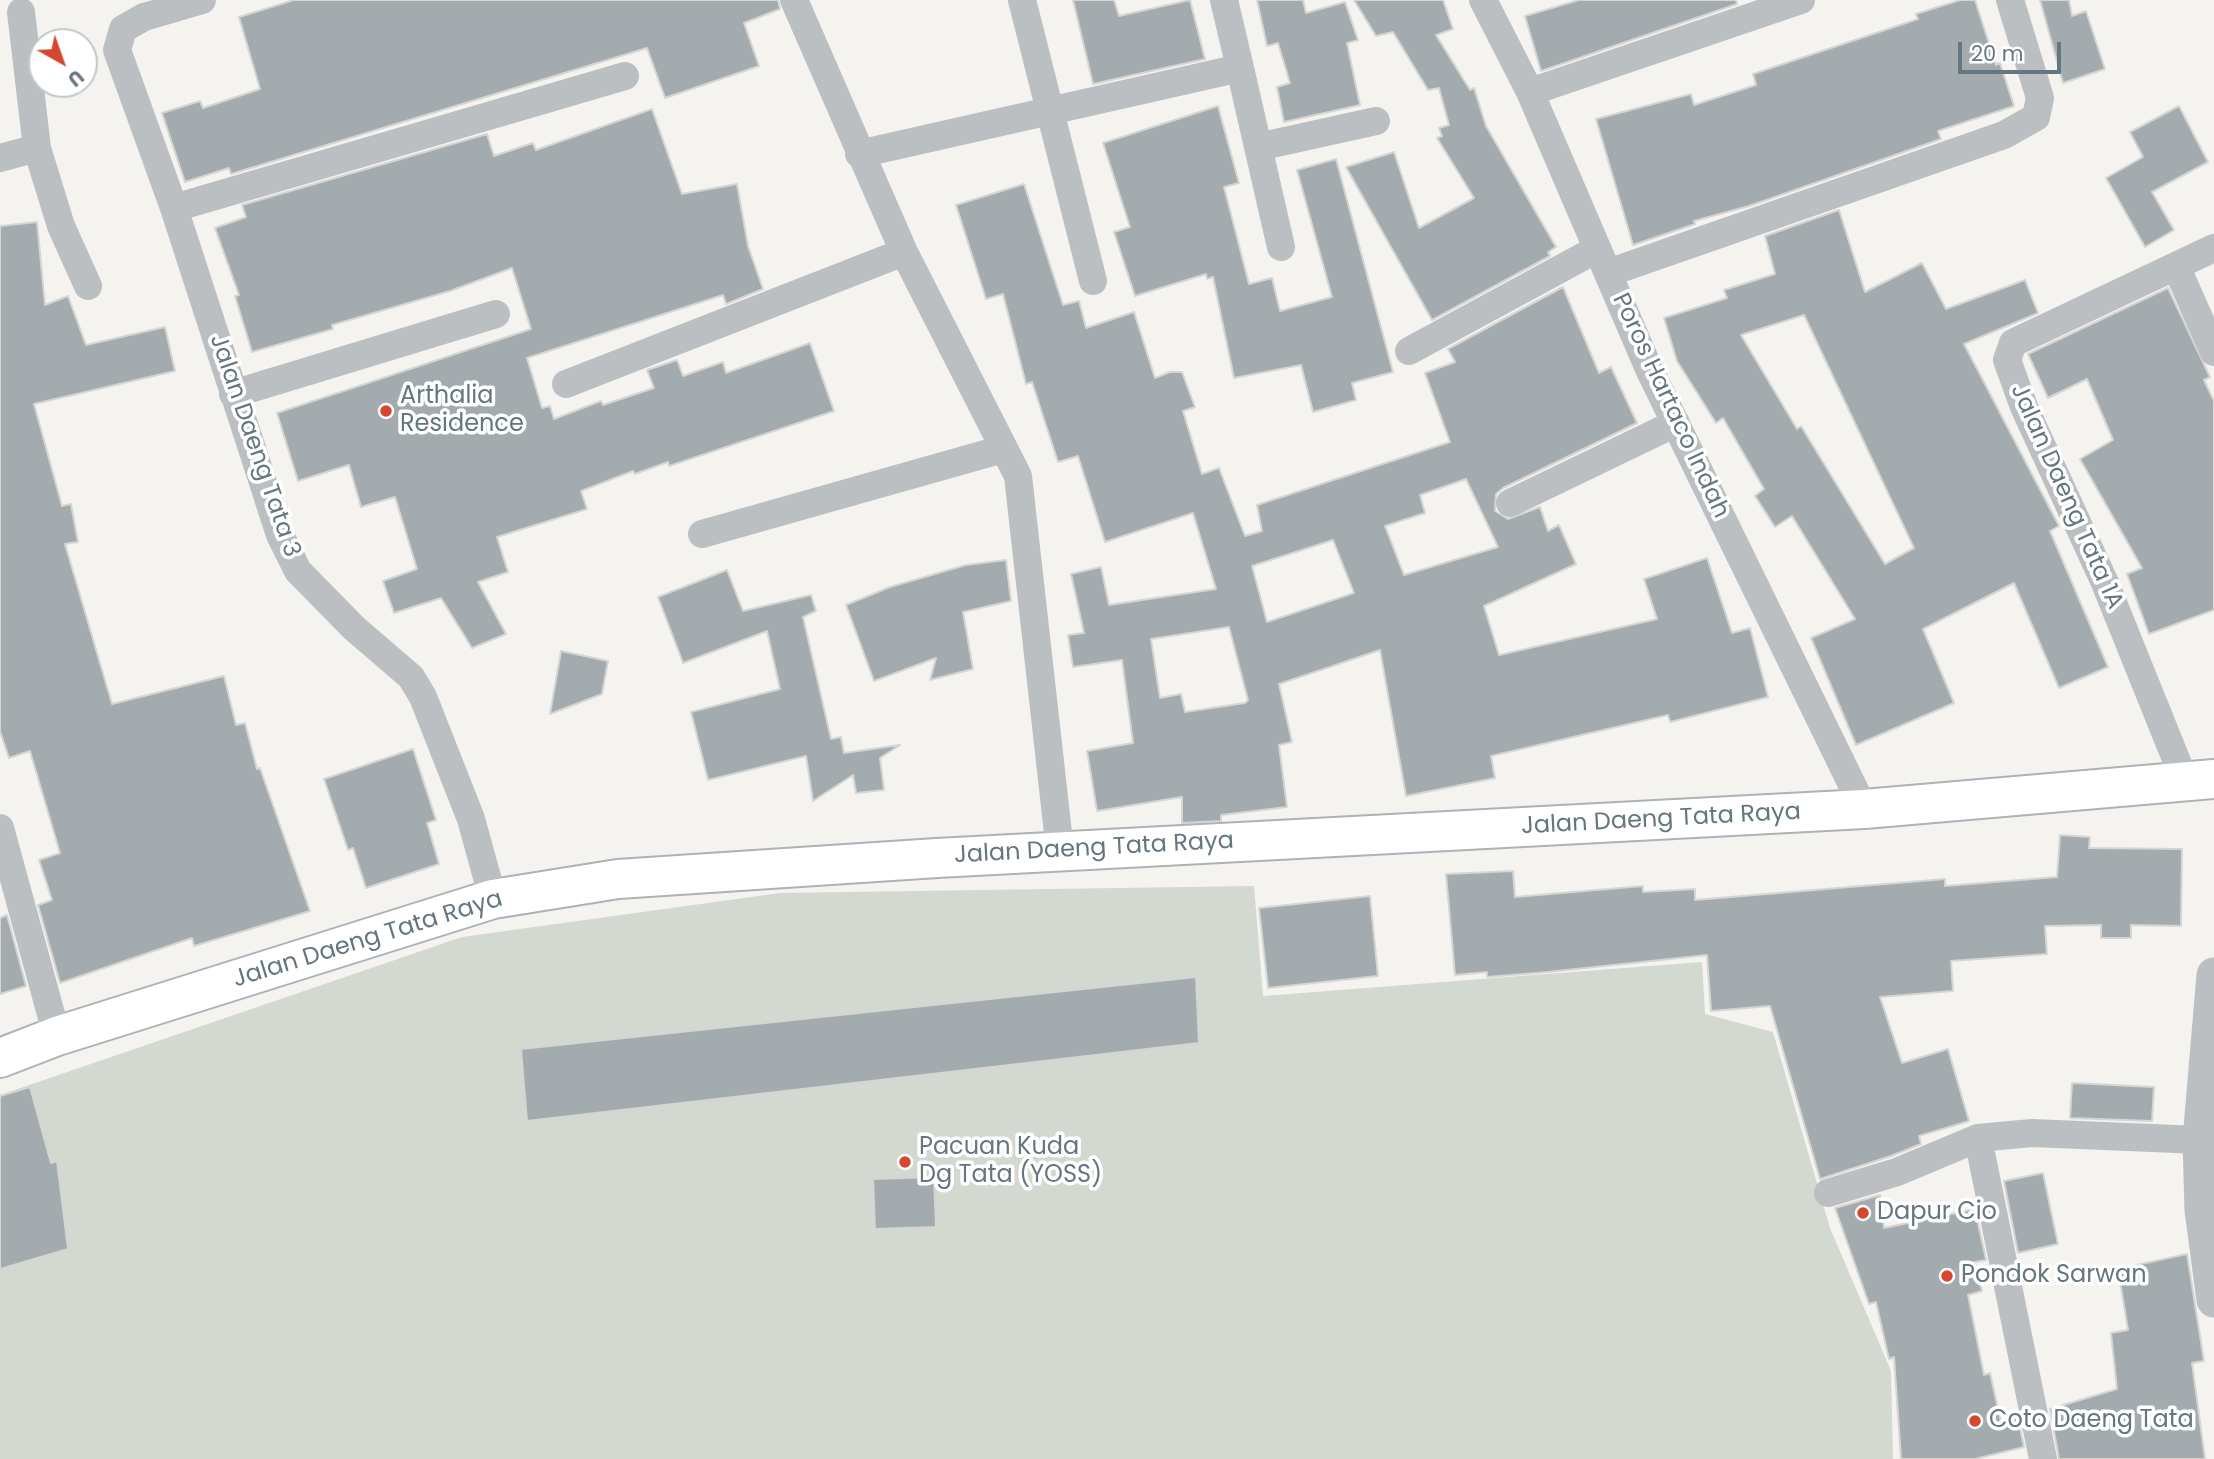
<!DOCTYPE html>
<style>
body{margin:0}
#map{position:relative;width:2214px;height:1459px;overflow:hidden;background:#f4f3f0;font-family:Poppins,sans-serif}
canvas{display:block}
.north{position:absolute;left:28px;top:28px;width:70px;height:70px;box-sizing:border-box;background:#fff;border:2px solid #c1c8cc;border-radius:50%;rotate:140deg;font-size:19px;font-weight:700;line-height:28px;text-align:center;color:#65767f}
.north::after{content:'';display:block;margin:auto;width:24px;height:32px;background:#d5482f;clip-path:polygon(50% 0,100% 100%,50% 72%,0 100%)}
.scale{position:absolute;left:1958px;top:42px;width:103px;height:32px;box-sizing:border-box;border:4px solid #65767f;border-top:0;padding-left:9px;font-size:21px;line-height:24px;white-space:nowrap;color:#65767f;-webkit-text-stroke:5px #fff;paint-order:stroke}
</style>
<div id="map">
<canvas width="2214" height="1459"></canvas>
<div class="north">U</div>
<div class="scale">20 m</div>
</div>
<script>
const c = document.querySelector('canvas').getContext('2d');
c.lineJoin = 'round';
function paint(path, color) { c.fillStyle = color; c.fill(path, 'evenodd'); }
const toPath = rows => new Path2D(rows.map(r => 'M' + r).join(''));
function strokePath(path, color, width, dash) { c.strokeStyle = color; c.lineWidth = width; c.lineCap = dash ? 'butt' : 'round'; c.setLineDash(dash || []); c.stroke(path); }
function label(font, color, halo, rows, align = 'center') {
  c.font = font + ' Poppins,sans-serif'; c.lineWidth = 7; c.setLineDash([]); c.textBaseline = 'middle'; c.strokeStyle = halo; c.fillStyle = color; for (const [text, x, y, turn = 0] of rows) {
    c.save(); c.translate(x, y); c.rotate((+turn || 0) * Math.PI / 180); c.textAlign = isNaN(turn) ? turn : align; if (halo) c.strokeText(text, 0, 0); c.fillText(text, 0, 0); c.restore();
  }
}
paint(toPath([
 [1254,886,1263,996,1702,962,1705,1014,1773,1032,1830,1228,1891,1371,1893,1459,0,1459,0,1095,462,937,780,893]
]), '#d3d8d0');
const building = toPath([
 [294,0,778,0,780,9,744,23,759,66,665,98,647,48,231,174,229,168,185,182,162,113,200,101,203,108,260,89,239,17,294,0],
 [1073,0,1114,0,1119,16,1190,0,1205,59,1093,84,1073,0],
 [1257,0,1303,0,1306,13,1345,2,1358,40,1347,43,1360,105,1284,122,1277,87,1290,83,1278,43,1267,46,1257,0],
 [1354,0,1443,0,1453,29,1436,35,1470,90,1474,88,1486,126,1556,247,1548,252,1550,256,1432,320,1346,167,1394,152,1419,228,1474,198,1437,138,1442,136,1439,128,1449,125,1439,88,1428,90,1393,32,1376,36,1354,0],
 [1579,0,1736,0,1737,4,1541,71,1525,16,1579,0],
 [1960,0,1975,0,1996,65,2000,63,2014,106,1938,131,1941,139,1749,206,1694,221,1695,224,1633,245,1596,119,1691,94,1694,105,1756,85,1753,74,1918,19,1916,14,1960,0],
 [2040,0,2069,0,2072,16,2086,11,2105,69,2063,83,2040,0],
 [1218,106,1239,183,1224,187,1249,284,1272,278,1280,311,1332,297,1297,170,1336,159,1393,372,1352,383,1356,400,1313,412,1301,365,1234,378,1213,277,1207,279,1206,274,1135,296,1114,232,1130,227,1103,143,1218,106],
 [2179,106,2208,162,2152,192,2174,230,2145,247,2106,178,2143,157,2130,132,2179,106],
 [652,109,682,194,737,184,748,246,763,289,726,304,723,295,527,358,542,408,550,406,554,419,601,401,603,405,654,388,647,370,677,360,683,376,723,362,726,373,810,343,834,411,669,466,668,462,635,474,633,471,581,491,587,509,497,537,508,572,478,582,506,634,472,648,441,598,394,613,383,581,417,569,395,497,361,507,349,465,298,481,277,413,531,329,512,268,450,291,332,325,333,329,252,352,235,296,239,295,215,228,246,217,242,205,487,134,494,156,533,143,536,150,652,109],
 [1024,184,1063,305,1079,301,1086,328,1134,312,1155,378,1170,372,1182,372,1195,407,1183,411,1202,474,1219,468,1245,536,1262,531,1257,505,1450,442,1425,373,1455,362,1448,349,1563,287,1599,373,1611,367,1637,423,1503,488,1496,494,1495,511,1508,519,1540,507,1548,531,1559,525,1576,564,1484,606,1499,655,1657,619,1644,579,1707,558,1732,633,1750,628,1768,697,1670,722,1668,715,1491,756,1495,778,1406,796,1380,650,1279,684,1292,742,1279,745,1287,807,1221,815,1221,821,1182,823,1182,797,1097,811,1087,751,1133,743,1122,660,1073,667,1068,635,1084,633,1071,574,1101,567,1109,605,1216,589,1193,513,1105,542,1078,456,1058,462,1032,382,1026,384,1003,294,986,299,956,205,1024,184],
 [1466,479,1498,547,1404,575,1385,526,1425,513,1420,495,1466,479],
 [1333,540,1354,593,1267,622,1252,566,1333,540],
 [1229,627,1248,700,1245,703,1185,712,1181,694,1160,698,1151,639,1229,627],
 [1839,210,1865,292,1922,263,1946,309,2025,280,2038,313,1964,344,2059,526,2050,531,2108,667,2059,688,2014,583,1923,629,1954,703,1856,745,1811,638,1855,619,1792,516,1775,527,1755,496,1764,489,1723,418,1716,423,1677,361,1664,318,1727,298,1724,290,1775,274,1765,236,1839,210],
 [1804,315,1914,548,1885,564,1801,426,1797,429,1741,335,1804,315],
 [37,222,45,305,68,296,86,345,165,327,175,371,34,404,62,506,71,504,78,542,65,544,112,704,224,676,236,725,245,723,257,769,260,768,310,911,194,946,192,938,60,983,38,905,52,900,39,860,60,853,30,751,9,758,0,731,0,226,37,222],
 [2168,288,2210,377,2204,380,2214,401,2214,610,2149,634,2127,574,2142,568,2080,459,2113,440,2087,379,2048,398,2028,354,2168,288],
 [1006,560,1011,601,963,612,973,669,930,680,936,658,874,681,846,605,890,587,966,565,1006,560],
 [727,570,743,611,811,595,816,611,803,617,831,739,841,737,844,753,900,745,880,758,884,790,856,793,853,775,813,801,806,756,708,780,691,712,780,689,767,631,683,663,658,597,727,570],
 [561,651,608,661,602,694,550,714,561,651],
 [413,749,436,820,427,823,439,864,366,888,353,848,348,850,324,779,413,749],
 [2060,835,2090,837,2089,848,2182,849,2181,926,2131,925,2131,938,2101,938,2101,925,2045,926,2047,954,1951,961,1953,991,1880,997,1902,1063,1948,1049,1969,1121,1919,1136,1921,1144,1891,1156,1820,1179,1770,1006,1711,1011,1707,955,1548,972,1487,977,1487,972,1455,975,1446,874,1513,871,1515,897,1643,886,1643,892,1695,889,1695,900,1945,879,1945,886,2057,877,2060,835],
 [1370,896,1378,976,1268,988,1259,908,1370,896],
 [7,915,26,986,0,994,0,918,7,915],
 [1196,977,1199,1043,527,1121,521,1049,1196,977],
 [2072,1083,2154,1087,2152,1121,2070,1118,2072,1083],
 [30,1087,51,1163,57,1161,68,1249,0,1269,0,1096,30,1087],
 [2043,1173,2058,1244,2018,1253,2004,1181,2043,1173],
 [934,1177,936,1227,875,1229,873,1179,934,1177],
 [1880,1195,1884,1228,1975,1209,1986,1260,1975,1262,1982,1291,1968,1295,1984,1375,1990,1373,2001,1422,2018,1418,2024,1447,1975,1459,1901,1459,1894,1357,1889,1359,1876,1302,1869,1304,1835,1208,1880,1195],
 [2187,1254,2204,1361,2192,1363,2205,1459,2059,1459,2050,1409,2117,1389,2111,1333,2128,1330,2118,1269,2187,1254]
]);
paint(building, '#a3abaf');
strokePath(building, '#d5d5d3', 2);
const primary = toPath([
 [0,1058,57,1036,493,899,618,879,937,858,1864,809,2214,779]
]);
strokePath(primary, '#acb2b5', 42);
strokePath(toPath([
 [202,0,144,17,123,29,117,50,174,208,280,535,298,571,354,628,411,677,423,697,471,819,493,899],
 [794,0,904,252,1018,476,1060,851],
 [1022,0,1093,281],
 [1224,0,1240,68],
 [1483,0,1530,92,1649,369,1864,809],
 [1530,92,1801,0],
 [1258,147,1376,121],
 [37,148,61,226,88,286],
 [859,154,1240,68,1281,247],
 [0,158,37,148,21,12],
 [174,208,625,76],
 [2176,266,2214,352],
 [1608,273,2004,135,2036,117,2040,98,2010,0],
 [1409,351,1597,249],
 [566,384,904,252],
 [233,394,496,314],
 [1510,503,1676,423],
 [702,534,1003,449],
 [2184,779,2105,583,2024,407,2007,360,2013,343,2214,248],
 [0,828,57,1036],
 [1978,1138,2032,1133,2200,1140],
 [1828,1193,1897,1172,1978,1138,2043,1459]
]), '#bbbfc2', 28);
strokePath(toPath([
 [2214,975,2200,1140,2202,1210,2214,1300]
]), '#bbbfc2', 35);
strokePath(primary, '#fff', 38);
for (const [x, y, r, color] of [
 [386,411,7,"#d5482f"],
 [905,1162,7,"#d5482f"],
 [1863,1213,7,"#d5482f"],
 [1947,1276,7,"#d5482f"],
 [1975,1421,7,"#d5482f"]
]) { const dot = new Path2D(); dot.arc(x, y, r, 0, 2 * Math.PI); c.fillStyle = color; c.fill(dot); strokePath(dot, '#fff', 2.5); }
label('24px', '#65767f', '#fff', [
 ["Arthalia",400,397],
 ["Residence",400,425],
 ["Pacuan Kuda",919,1148],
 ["Dg Tata (YOSS)",919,1176],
 ["Dapur Cio",1877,1213],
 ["Pondok Sarwan",1961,1276],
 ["Coto Daeng Tata",1989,1421]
], 'left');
label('24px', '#65767f', '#fff', [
 ["Poros Hartaco Indah",1670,406,65],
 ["Jalan Daeng Tata 3",254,446,71],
 ["Jalan Daeng Tata 1A",2066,497,66],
 ["Jalan Daeng Tata Raya",1661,820,-3],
 ["Jalan Daeng Tata Raya",1094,849,-3],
 ["Jalan Daeng Tata Raya",368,940,-17]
]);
</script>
